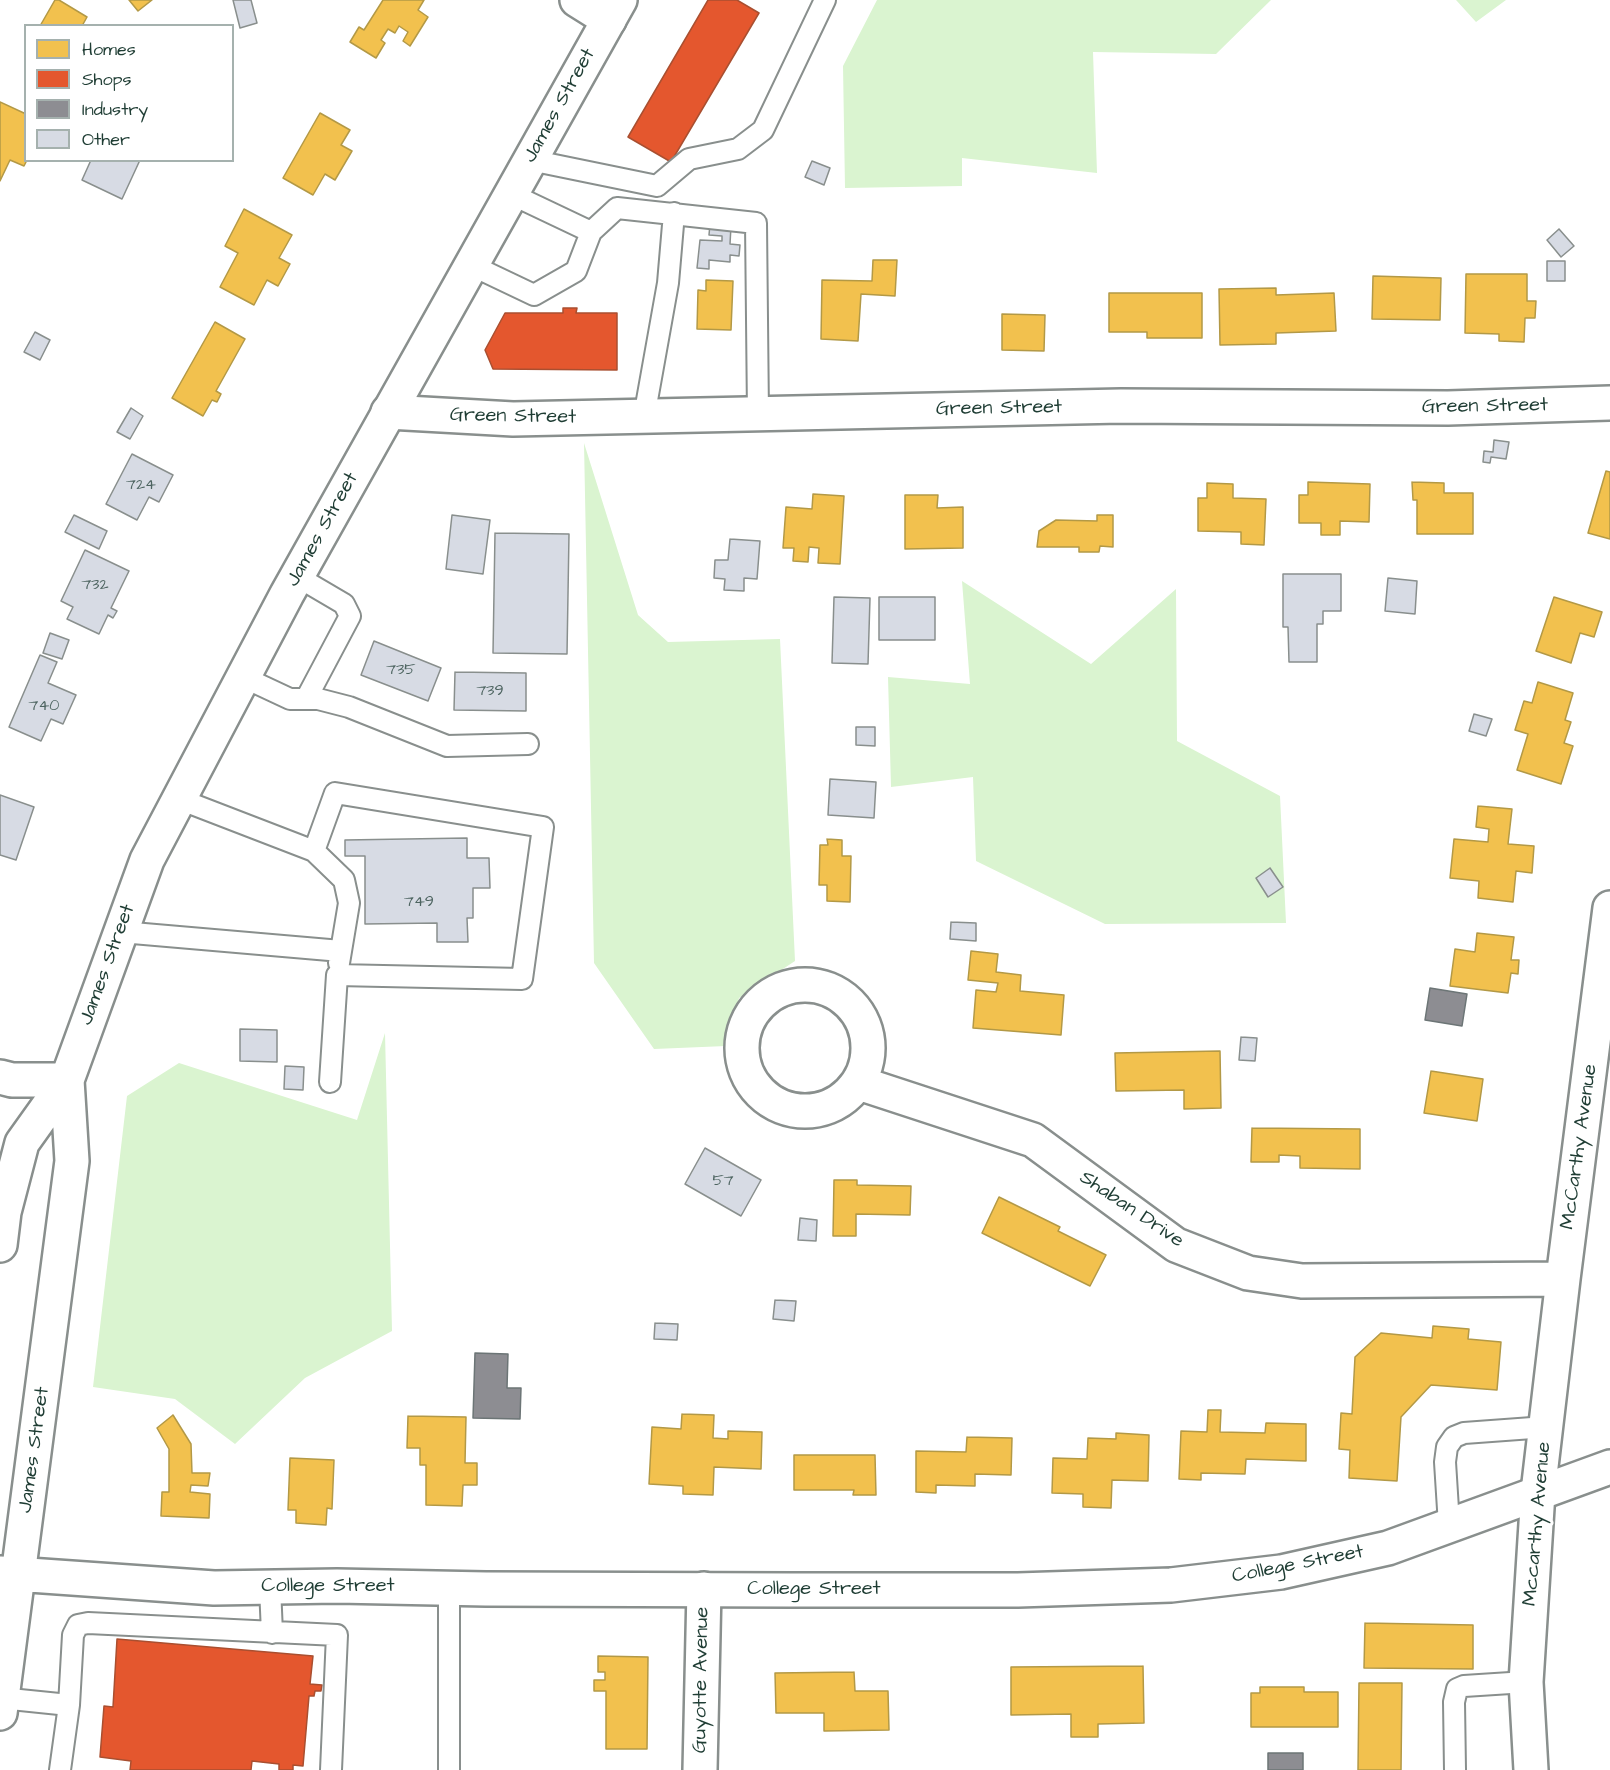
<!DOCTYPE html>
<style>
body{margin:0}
#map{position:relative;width:1610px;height:1770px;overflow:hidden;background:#fff;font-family:"Architects Daughter",sans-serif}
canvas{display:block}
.legend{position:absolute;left:24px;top:24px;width:210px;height:138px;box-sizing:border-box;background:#fff;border:2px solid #a5b1ae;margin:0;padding:8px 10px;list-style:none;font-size:18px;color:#1f3d34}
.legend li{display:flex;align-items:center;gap:12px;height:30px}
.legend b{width:30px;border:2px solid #a5b1ae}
</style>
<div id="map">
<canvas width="1610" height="1770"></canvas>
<ul class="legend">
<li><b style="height:16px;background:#f2c14e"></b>Homes</li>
<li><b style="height:16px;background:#e4572e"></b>Shops</li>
<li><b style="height:16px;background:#8d8d92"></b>Industry</li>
<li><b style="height:16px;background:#d7dbe4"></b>Other</li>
</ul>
</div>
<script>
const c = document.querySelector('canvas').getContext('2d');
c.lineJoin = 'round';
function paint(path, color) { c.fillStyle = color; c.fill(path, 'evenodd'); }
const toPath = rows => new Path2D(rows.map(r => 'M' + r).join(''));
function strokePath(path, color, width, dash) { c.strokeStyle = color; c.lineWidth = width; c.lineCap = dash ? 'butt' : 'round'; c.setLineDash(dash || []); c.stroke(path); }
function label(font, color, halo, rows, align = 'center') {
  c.font = font + ' "Architects Daughter",sans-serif'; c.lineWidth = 6; c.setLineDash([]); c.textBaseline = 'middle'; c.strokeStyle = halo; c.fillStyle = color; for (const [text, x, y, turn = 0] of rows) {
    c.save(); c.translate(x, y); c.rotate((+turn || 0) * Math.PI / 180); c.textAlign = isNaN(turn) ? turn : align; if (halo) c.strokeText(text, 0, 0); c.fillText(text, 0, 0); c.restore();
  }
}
paint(toPath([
 [877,0,1271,0,1216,54,1093,52,1097,173,962,158,962,186,845,188,843,66],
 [1456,0,1506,0,1476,22],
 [584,443,638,615,668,642,780,639,795,961,739,998,726,1046,654,1049,594,963],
 [962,581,1091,664,1176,589,1177,741,1280,796,1286,923,1105,924,976,861,973,777,891,787,888,677,970,684],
 [385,1033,392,1331,305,1378,235,1444,175,1399,93,1387,127,1096,179,1063,357,1120]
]), '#daf4d0');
const homes = toPath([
 [55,0,59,0,87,17,82,26,40,26,55,0],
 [129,0,152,0,138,11,129,0],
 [383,0,424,0,418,10,428,17,410,46,403,41,408,32,399,26,395,33,388,29,381,40,385,43,376,58,350,42,359,27,364,30,383,0],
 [0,102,26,114,27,160,24,166,10,160,0,181,0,102],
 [320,113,350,130,341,145,352,151,335,180,325,174,313,195,283,178,320,113],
 [244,209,292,235,279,258,290,264,278,286,267,280,254,305,220,287,238,253,225,246,244,209],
 [873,260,897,260,895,296,861,294,858,341,821,339,822,280,872,281,873,260],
 [1466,274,1527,274,1527,301,1536,301,1535,318,1525,318,1524,342,1499,341,1499,334,1465,333,1466,274],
 [1373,276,1441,278,1440,320,1372,319,1373,276],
 [706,280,733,281,731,330,697,329,698,290,706,291,706,280],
 [1276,288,1276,295,1334,293,1336,331,1276,333,1276,344,1220,345,1219,289,1276,288],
 [1109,293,1202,293,1202,338,1147,338,1147,332,1109,332,1109,293],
 [1002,314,1045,315,1044,351,1002,350,1002,314],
 [215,322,245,339,216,391,221,394,217,402,212,400,203,416,172,398,215,322],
 [1606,471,1610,472,1610,539,1588,533,1606,471],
 [1308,482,1370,484,1369,522,1340,521,1340,535,1321,535,1321,523,1299,523,1299,495,1308,495,1308,482],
 [1412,482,1444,483,1444,493,1473,493,1473,534,1417,534,1417,500,1413,500,1412,482],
 [1207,483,1233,484,1233,498,1266,499,1264,545,1241,544,1241,532,1198,531,1198,498,1207,498,1207,483],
 [813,494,844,496,840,564,818,563,819,548,809,547,808,562,793,561,794,548,783,548,786,507,812,509,813,494],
 [905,495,938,495,937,508,963,507,963,548,905,549,905,495],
 [1097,515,1113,515,1113,547,1100,546,1099,552,1079,552,1079,547,1037,547,1039,531,1056,520,1097,521,1097,515],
 [1554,597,1602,612,1594,637,1580,633,1571,663,1536,651,1554,597],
 [1538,682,1573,693,1565,720,1571,722,1564,743,1573,746,1561,784,1517,770,1528,734,1515,730,1524,701,1532,703,1538,682],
 [1478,806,1512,809,1508,844,1534,846,1532,873,1516,871,1513,902,1478,898,1479,881,1450,878,1454,839,1488,842,1489,829,1476,827,1478,806],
 [827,839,842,840,842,856,851,856,850,902,827,901,827,885,819,885,820,845,828,845,827,839],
 [1477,933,1514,937,1511,960,1519,960,1518,974,1511,973,1508,993,1450,986,1455,949,1475,952,1477,933],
 [971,951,998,954,996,972,1021,975,1020,991,1064,995,1061,1035,973,1028,976,990,996,992,998,983,968,980,971,951],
 [1220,1051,1221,1108,1184,1109,1184,1090,1116,1091,1115,1053,1220,1051],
 [1431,1071,1483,1079,1477,1121,1424,1113,1431,1071],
 [1252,1128,1360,1129,1360,1169,1300,1168,1300,1156,1279,1155,1279,1162,1251,1162,1252,1128],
 [834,1180,857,1180,857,1185,911,1186,910,1215,856,1214,856,1236,833,1236,834,1180],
 [999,1197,1060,1227,1058,1231,1106,1255,1090,1286,982,1233,999,1197],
 [1433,1326,1469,1329,1468,1339,1501,1342,1497,1390,1431,1385,1401,1417,1397,1481,1349,1478,1350,1450,1339,1449,1341,1413,1352,1414,1355,1357,1381,1333,1432,1338,1433,1326],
 [1208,1410,1221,1410,1220,1432,1265,1433,1266,1423,1306,1424,1306,1461,1246,1459,1245,1474,1201,1473,1201,1480,1179,1479,1181,1431,1207,1432,1208,1410],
 [682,1414,714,1415,713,1438,728,1439,728,1431,762,1432,761,1469,714,1467,713,1495,683,1494,683,1486,649,1484,652,1427,681,1429,682,1414],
 [173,1415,191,1444,192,1473,210,1473,208,1486,191,1485,190,1492,210,1494,209,1518,161,1516,162,1492,169,1492,169,1449,157,1428,173,1415],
 [408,1416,466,1417,465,1463,477,1463,477,1485,463,1485,462,1506,426,1505,426,1465,420,1465,420,1448,407,1448,408,1416],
 [1116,1433,1149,1435,1148,1481,1112,1480,1111,1508,1083,1507,1083,1494,1052,1493,1053,1458,1087,1459,1088,1438,1116,1439,1116,1433],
 [967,1437,1012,1438,1011,1475,975,1474,975,1486,936,1485,936,1493,916,1492,916,1451,966,1452,967,1437],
 [794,1455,875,1455,876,1495,853,1495,854,1490,794,1490,794,1455],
 [290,1458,334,1460,332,1509,327,1508,326,1525,296,1523,296,1510,288,1510,290,1458],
 [1365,1623,1473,1625,1473,1669,1364,1668,1365,1623],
 [598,1656,648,1657,647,1749,606,1749,606,1691,594,1691,594,1680,605,1680,605,1672,598,1672,598,1656],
 [1143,1666,1144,1723,1098,1724,1098,1737,1071,1737,1071,1714,1011,1715,1011,1667,1143,1666],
 [854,1672,855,1691,888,1691,889,1730,824,1731,824,1713,776,1713,775,1673,854,1672],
 [1359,1683,1402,1683,1401,1770,1358,1770,1359,1683],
 [1260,1687,1304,1687,1304,1692,1338,1692,1338,1727,1251,1727,1251,1693,1260,1693,1260,1687]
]);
paint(homes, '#f2c14e');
strokePath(homes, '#b39946', 1.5);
const shops = toPath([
 [708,0,737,0,759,13,671,162,628,137,708,0],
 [563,308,577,308,576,313,617,313,617,370,493,369,485,350,505,313,563,313,563,308],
 [117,1639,313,1656,310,1684,322,1685,321,1691,315,1691,314,1696,309,1696,303,1766,293,1765,293,1770,279,1770,279,1764,252,1761,251,1770,130,1770,131,1761,100,1757,104,1706,113,1707,117,1639]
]);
paint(shops, '#e4572e');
strokePath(shops, '#a94f30', 1.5);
const industry = toPath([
 [1430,988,1467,994,1462,1026,1425,1020,1430,988],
 [475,1353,508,1354,507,1388,521,1388,520,1419,473,1418,475,1353],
 [1268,1753,1303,1753,1303,1770,1268,1770,1268,1753]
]);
paint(industry, '#8d8d92');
strokePath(industry, '#6c7576', 1.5);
const building = toPath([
 [233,0,251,0,257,23,240,28,233,0],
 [91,160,140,160,122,199,82,180,91,160],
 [812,161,830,168,824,185,805,177,812,161],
 [710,224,731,226,730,244,740,245,739,256,730,255,730,262,709,260,709,269,697,268,700,240,722,241,722,236,709,235,710,224],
 [1559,229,1574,246,1561,257,1547,240,1559,229],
 [1547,261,1565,261,1565,281,1547,281,1547,261],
 [35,332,50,340,40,360,24,352,35,332],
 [131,408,143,416,130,439,117,432,131,408],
 [1494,440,1509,442,1506,459,1491,457,1490,463,1483,462,1484,451,1493,452,1494,440],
 [132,454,173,475,159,502,149,497,137,520,106,504,132,454],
 [74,515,107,531,99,549,65,532,74,515],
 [452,515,490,520,483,574,446,569,452,515],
 [495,533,569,534,567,654,493,653,495,533],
 [730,539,760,541,757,579,744,578,744,591,724,590,725,579,714,578,715,560,728,560,730,539],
 [85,550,129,571,111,608,117,611,113,618,108,615,99,634,67,619,73,607,61,601,85,550],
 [1283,574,1341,574,1341,611,1323,611,1323,624,1317,624,1317,662,1289,662,1288,627,1283,627,1283,574],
 [1388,578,1417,581,1415,614,1385,611,1388,578],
 [834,597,870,598,868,664,832,663,834,597],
 [879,597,935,597,935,640,879,640,879,597],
 [50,633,69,640,62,659,43,653,50,633],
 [374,641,441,668,428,701,361,675,374,641],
 [40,655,57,662,48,683,76,695,63,724,51,719,41,741,9,727,40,655],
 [455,672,526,673,526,711,454,710,455,672],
 [1474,714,1492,719,1486,736,1469,731,1474,714],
 [856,727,875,727,875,746,856,745,856,727],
 [830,779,876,782,874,818,828,815,830,779],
 [0,795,34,807,16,860,0,855,0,795],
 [467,838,467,858,489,858,490,888,473,888,473,918,467,918,468,942,437,942,437,923,365,924,365,856,345,856,345,840,467,838],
 [1270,868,1283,887,1268,897,1256,878,1270,868],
 [951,922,976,923,976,941,950,939,951,922],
 [240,1029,277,1030,277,1062,240,1061,240,1029],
 [1241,1037,1257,1038,1255,1061,1239,1060,1241,1037],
 [285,1066,304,1067,303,1090,284,1089,285,1066],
 [705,1148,761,1180,741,1216,685,1184,705,1148],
 [800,1218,817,1220,816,1241,798,1240,800,1218],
 [775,1300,796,1301,794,1321,773,1319,775,1300],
 [655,1323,678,1324,677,1340,654,1339,655,1323]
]);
paint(building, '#d7dbe4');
strokePath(building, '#898f8d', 1.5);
const lane = toPath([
 [530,160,657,186,689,159,738,149,763,130,825,0],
 [591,232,617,208,756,223,758,415],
 [471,265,534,295,576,271,591,232,511,194],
 [644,417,668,283,674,213],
 [298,577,344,604,350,616,306,699],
 [243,677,290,699,318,699,349,707,447,746,528,744],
 [179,799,314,851,335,793,543,827,522,979,337,975,330,1082],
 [314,851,344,880,349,903,339,963],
 [121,932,341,951],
 [1449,1525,1445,1462,1447,1447,1454,1437,1464,1433,1546,1427],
 [270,1587,272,1633],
 [0,1698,69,1705],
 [60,1770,69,1705,73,1635,78,1625,88,1623,337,1635,331,1770],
 [449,1770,449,1588],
 [1455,1770,1454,1702,1457,1689,1464,1686,1526,1682]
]);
const street = toPath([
 [577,0,609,20],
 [388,412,513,419,1121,406,1448,408,1610,403],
 '742 1048a63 63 0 1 1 126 0a63 63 0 1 1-126 0Z',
 [0,1077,12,1080,67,1080],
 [859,1083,1033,1140,1176,1245,1248,1273,1302,1281,1563,1279],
 [700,1770,704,1589],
 [1531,1770,1526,1682,1538,1492,1563,1279,1610,908]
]);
const secondary = toPath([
 [0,1245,4,1212,22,1143,67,1080,147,860,287,594,620,0],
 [0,1573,214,1588,337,1586,486,1589,790,1590,1018,1590,1171,1585,1281,1572,1388,1548,1610,1467],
 [0,1713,72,1161,67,1080]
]);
strokePath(lane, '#898f8d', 24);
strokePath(street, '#898f8d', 38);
strokePath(secondary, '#898f8d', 38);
strokePath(lane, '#fff', 20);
strokePath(street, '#fff', 33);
strokePath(secondary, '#fff', 33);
label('16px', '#4d6460', null, [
 ["724",141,486],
 ["732",95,586],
 ["735",401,671],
 ["739",490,692],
 ["740",44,707],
 ["749",419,903],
 ["57",723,1182]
]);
label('20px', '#1f3d34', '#fff', [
 ["James Street",560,106,-61],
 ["Green Street",1485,407,-1],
 ["Green Street",999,409,-1],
 ["Green Street",513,417,1],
 ["James Street",323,530,-61],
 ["James Street",108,965,-70],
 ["McCarthy Avenue",1580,1147,-82],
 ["Shaban Drive",1131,1210,34],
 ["James Street",35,1450,-82],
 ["Mccarthy Avenue",1538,1524,-85],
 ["College Street",1298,1565,-11],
 ["College Street",328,1587],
 ["College Street",814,1590],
 ["Guyotte Avenue",702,1680,-89]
]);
</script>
